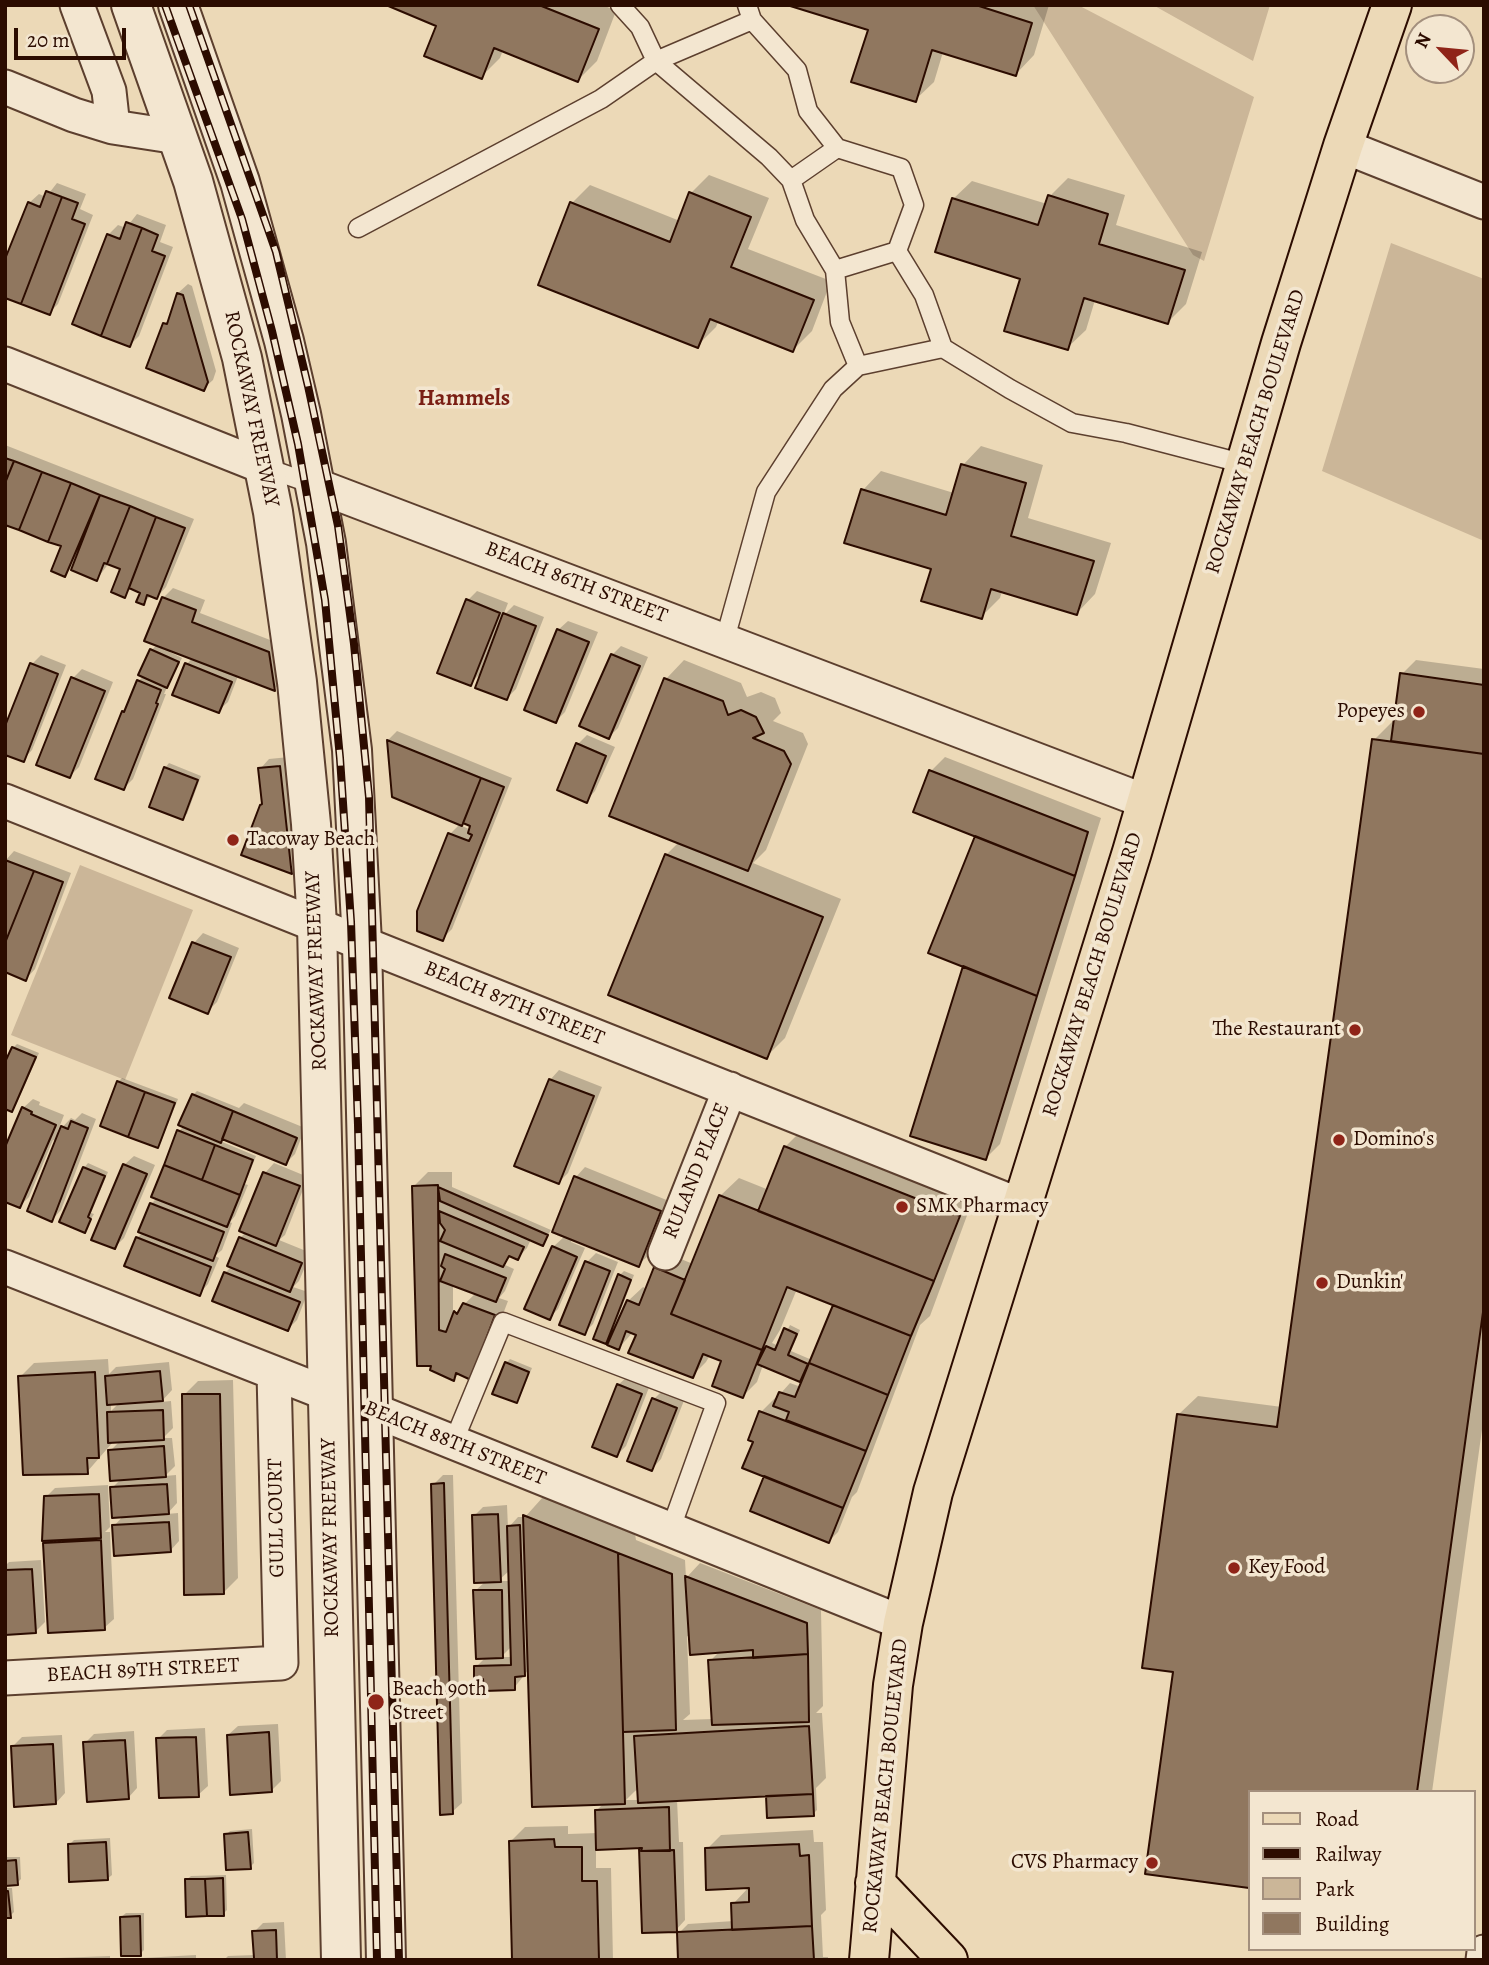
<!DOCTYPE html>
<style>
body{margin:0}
#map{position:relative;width:1489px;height:1965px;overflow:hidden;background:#ecd9b7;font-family:Alegreya,serif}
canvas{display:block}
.frame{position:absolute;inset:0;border:7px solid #2c0c00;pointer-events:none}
.legend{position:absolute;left:1248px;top:1790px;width:228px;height:161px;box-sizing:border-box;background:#f3e6d0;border:2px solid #a38f7d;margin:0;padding:9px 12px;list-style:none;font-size:21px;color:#2c0c00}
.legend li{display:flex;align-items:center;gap:14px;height:35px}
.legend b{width:35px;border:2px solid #a38f7d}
.north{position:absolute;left:1405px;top:14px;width:70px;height:70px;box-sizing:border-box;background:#f3e6d0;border:2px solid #a38f7d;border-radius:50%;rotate:296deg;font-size:19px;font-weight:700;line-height:28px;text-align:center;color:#2c0c00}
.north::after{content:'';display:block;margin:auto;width:24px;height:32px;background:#8f2418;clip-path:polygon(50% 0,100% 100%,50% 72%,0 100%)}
.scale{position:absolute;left:14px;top:28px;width:112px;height:32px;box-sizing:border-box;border:4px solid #2c0c00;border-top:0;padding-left:9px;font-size:21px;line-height:24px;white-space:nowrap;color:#2c0c00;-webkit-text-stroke:5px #f3e6d0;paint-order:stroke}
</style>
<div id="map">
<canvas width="1489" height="1965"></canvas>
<div class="frame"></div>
<ul class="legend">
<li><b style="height:9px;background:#ecd9b7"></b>Road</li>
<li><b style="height:9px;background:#2c0c00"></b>Railway</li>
<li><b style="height:19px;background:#cbb698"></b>Park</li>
<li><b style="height:19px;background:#90775f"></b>Building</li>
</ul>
<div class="north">N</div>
<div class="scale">20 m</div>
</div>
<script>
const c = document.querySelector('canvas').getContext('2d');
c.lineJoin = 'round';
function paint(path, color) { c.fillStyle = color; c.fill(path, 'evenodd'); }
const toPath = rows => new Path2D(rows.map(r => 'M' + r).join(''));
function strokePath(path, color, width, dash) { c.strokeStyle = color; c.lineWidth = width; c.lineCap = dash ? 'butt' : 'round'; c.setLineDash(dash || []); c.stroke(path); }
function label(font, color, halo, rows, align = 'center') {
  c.font = font + ' Alegreya,serif'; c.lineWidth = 7; c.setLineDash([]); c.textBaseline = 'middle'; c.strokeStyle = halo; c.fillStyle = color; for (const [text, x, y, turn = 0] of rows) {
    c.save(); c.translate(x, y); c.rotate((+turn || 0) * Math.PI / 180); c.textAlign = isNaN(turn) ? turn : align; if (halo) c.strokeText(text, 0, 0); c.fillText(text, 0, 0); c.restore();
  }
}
paint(toPath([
 [1033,5,1078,5,1254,97,1204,261,1193,255],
 [1153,5,1270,5,1253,61],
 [1391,243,1484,279,1484,541,1322,471],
 [80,865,193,910,125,1080,11,1035]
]), '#cbb698');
paint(toPath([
 [390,5,603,5,616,11,597,61,578,80,503,50,500,58,482,76,439,25],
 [793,5,1049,5,1034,55,1016,74,943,52,934,82,915,100,870,29],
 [709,175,769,198,748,249,831,281,812,331,793,350,719,320,716,327,697,346,572,203,590,185,680,221,691,193],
 [1068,178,1125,195,1116,225,1202,252,1186,304,1168,322,1095,300,1086,330,1067,348,1022,277,953,199,972,181,1047,204,1050,196],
 [57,183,86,194,80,209,93,215,58,304,49,313,29,203,39,194,46,197],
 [137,214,166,225,160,242,173,247,139,336,130,345,74,323,108,235,118,225,126,228],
 [188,284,192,286,216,371,213,380,203,389,165,324,171,318,178,293],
 [5,445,194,519,166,587,157,597,152,595,143,603,143,592,132,587,124,596,122,568,109,563,97,579,71,568,65,575,63,545,5,523],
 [981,446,1043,465,1028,518,1111,543,1095,594,1077,613,1002,591,1000,598,981,617,863,490,881,471,954,493,963,465],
 [173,588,205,600,200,613,278,643,283,681,274,689,238,676,228,702,218,711,175,694,187,664,192,658,171,649,170,652,182,658,168,685,164,694,166,694,133,779,124,788,123,712,128,708,138,681,144,676,152,650,157,644,163,598],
 [477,591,508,603,503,616,514,605,544,617,516,689,507,698,483,671,470,684,468,600],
 [568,621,598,632,565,712,556,721,558,630],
 [621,646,648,657,618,728,609,737,612,655],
 [41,655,66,665,32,750,23,760,32,664],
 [684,660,741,683,747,697,761,692,775,698,781,713,773,721,803,733,808,744,766,850,753,863,841,899,785,1038,766,1057,666,855,679,842,666,679],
 [1416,660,1484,669,1484,1415,1432,1792,1249,1792,1249,1887,1147,1873,1175,1670,1179,1414,1198,1396,1282,1407,1374,740,1393,721,1395,722,1402,674],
 [82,669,113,682,79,767,70,776,73,678],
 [397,731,512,778,452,929,442,939,450,834,461,823,394,796,388,740],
 [464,822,473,825,471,830,460,825],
 [587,735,615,747,595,791,586,801,578,744],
 [289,757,301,863,292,872,264,803,260,769,269,759],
 [945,757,1101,818,1000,1144,986,1158,965,965,977,835,931,771],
 [169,763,201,776,187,814,182,818,165,768],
 [14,851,71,873,35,969,26,979,5,861],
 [203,933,239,948,217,1002,207,1012,171,997,194,943],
 [17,1044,39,1053,16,1105,12,1110,13,1048],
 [559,1070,602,1087,568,1173,559,1182,550,1080],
 [122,1078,178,1099,161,1142,157,1146,118,1082],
 [197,1091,239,1108,244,1103,305,1128,295,1154,286,1163,223,1138,220,1141,256,1156,245,1184,248,1185,235,1216,230,1222,232,1223,222,1250,215,1256,219,1258,208,1284,199,1294,137,1238,143,1232,151,1204,157,1198,179,1131,184,1126,193,1095],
 [33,1099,40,1102,39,1105,64,1115,57,1133,71,1118,75,1120,82,1113,96,1119,61,1210,52,1220,56,1142,53,1140,29,1197,20,1206,23,1108],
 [799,1133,972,1202,930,1316,920,1325,857,1492,852,1497,838,1532,829,1541,767,1476,755,1441,761,1412,775,1398,778,1399,781,1393,790,1383,801,1387,807,1373,800,1380,763,1365,757,1382,743,1396,724,1360,710,1355,706,1362,692,1376,638,1334,633,1332,619,1348,613,1334,606,1342,620,1275,624,1271,634,1275,619,1315,622,1316,628,1301,643,1287,647,1289,655,1268,669,1254,693,1264,720,1196,739,1178,769,1190,785,1147],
 [797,1289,835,1304,812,1360,791,1351,800,1330,790,1325,779,1346,772,1343,780,1330],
 [134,1156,155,1165,124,1238,115,1247,124,1165],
 [88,1163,108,1172,91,1213,94,1214,84,1231,84,1168],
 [274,1163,308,1177,285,1235,279,1240,311,1253,299,1281,293,1287,308,1292,297,1320,288,1329,225,1273,232,1266,229,1265,240,1238,246,1232,242,1230,265,1173],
 [585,1167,669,1201,648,1256,638,1265,572,1239,571,1242,585,1248,558,1309,549,1318,553,1247,565,1236,554,1231,576,1177],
 [428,1172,452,1172,452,1187,551,1230,542,1244,531,1239,527,1248,518,1258,512,1255,503,1264,514,1269,505,1291,499,1298,508,1301,484,1364,460,1373,454,1379,432,1369,414,1186],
 [453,1284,476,1293,453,1315],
 [596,1253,618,1262,593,1324,584,1333,587,1262],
 [108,1359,109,1374,116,1367,169,1362,172,1390,161,1402,171,1401,173,1428,163,1438,172,1438,175,1466,165,1476,176,1475,177,1503,167,1514,178,1513,179,1541,170,1551,114,1526,124,1515,112,1488,122,1478,110,1451,121,1440,113,1442,87,1472,20,1377,34,1363],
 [120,1402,111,1411,111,1403],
 [510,1359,532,1368,520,1397,516,1401,506,1363],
 [628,1376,650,1385,626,1446,617,1455,618,1385],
 [233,1380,238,1578,224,1592,184,1395,198,1381],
 [663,1390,685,1398,661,1459,652,1469,654,1399],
 [443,1475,453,1475,462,1803,452,1812,433,1485],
 [108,1485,110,1527,105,1532,110,1532,114,1619,104,1628,45,1544,50,1539,46,1497,55,1488],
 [543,1497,635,1534,636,1540,685,1560,686,1578,700,1563,821,1610,823,1706,816,1713,822,1713,826,1778,816,1788,817,1810,813,1814,767,1795,677,1800,679,1842,683,1842,685,1920,676,1930,641,1846,596,1848,596,1868,611,1868,613,1960,514,1960,511,1841,525,1827,568,1826,568,1834,598,1833,597,1810,604,1803,529,1669,514,1688,485,1677,476,1667,486,1657,475,1591,486,1581,474,1516,483,1507,507,1505,508,1528,518,1517,525,1517],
 [510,1570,510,1581,498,1581],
 [687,1636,720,1651,710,1661,713,1719,683,1720,690,1714],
 [512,1646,513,1657,501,1657],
 [639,1788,639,1800,626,1800,634,1792],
 [41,1560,45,1622,35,1632,5,1633,5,1566,9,1562],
 [278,1724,281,1781,271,1791,228,1735,238,1726],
 [205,1728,208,1786,198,1795,158,1739,167,1730],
 [134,1731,137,1788,128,1798,85,1743,94,1734],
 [62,1735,65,1793,56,1803,13,1746,22,1737],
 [252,1829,254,1863,250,1867,226,1835,230,1831],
 [813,1830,814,1842,823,1842,826,1910,821,1915,823,1957,828,1957,828,1960,680,1960,679,1933,688,1924,734,1921,733,1904,750,1886,707,1849,721,1835],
 [110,1838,112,1875,107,1879,70,1844,74,1840],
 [5,1857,20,1857,21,1879,17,1883,5,1885],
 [226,1875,227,1910,223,1914,186,1880,191,1876],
 [5,1888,12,1888,14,1912,10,1916,5,1916],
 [126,1913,144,1913,144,1950,140,1954,121,1917],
 [284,1922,286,1960,224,1960,228,1956,255,1955,254,1932,263,1923],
 [196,1955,196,1960,141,1960,143,1958],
 [110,1956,110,1960,56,1960,57,1958]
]), '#0003');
const building = toPath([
 [386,5,539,5,599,29,578,82,494,48,482,79,424,56,436,26,386,5],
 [787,5,976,5,1032,23,1016,76,932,50,916,102,851,82,868,30,787,5],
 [46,191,62,197,21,304,5,298,5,259,28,202,40,207,46,191],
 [689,192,751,217,731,267,814,300,793,352,710,319,698,348,538,285,570,202,670,242,689,192],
 [1048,195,1108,214,1099,244,1185,270,1168,324,1084,298,1068,350,1004,331,1020,279,935,252,952,198,1038,225,1048,195],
 [62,197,78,203,72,219,85,224,50,315,21,304,62,197],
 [126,222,142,228,101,336,72,324,107,234,120,239,126,222],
 [142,228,158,235,152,251,165,256,130,347,101,336,142,228],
 [177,293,183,295,208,382,204,391,146,368,163,323,167,324,177,293],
 [5,458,14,461,5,483,5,458],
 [14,461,42,472,19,530,5,525,5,483,14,461],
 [961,464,1026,483,1011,536,1094,561,1077,615,991,589,982,619,921,601,931,569,844,543,861,489,946,515,961,464],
 [42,472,71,483,48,542,19,530,42,472],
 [71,483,100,495,65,577,51,571,61,546,48,542,71,483],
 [100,495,130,506,107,564,104,563,97,581,71,570,100,495],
 [130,506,156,517,125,598,111,592,120,569,107,564,130,506],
 [156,517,185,528,157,599,147,595,144,605,136,602,140,593,129,588,156,517],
 [162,597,196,610,192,622,269,652,275,691,144,641,162,597],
 [466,599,500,613,471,686,437,673,466,599],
 [503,613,536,626,507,700,475,688,503,613],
 [557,629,589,642,556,723,524,710,557,629],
 [150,649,179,662,167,688,138,675,150,649],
 [611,654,640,666,609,739,579,726,611,654],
 [30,663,58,674,24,762,5,755,5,726,30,663],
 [185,663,232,682,219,713,172,695,185,663],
 [1400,673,1484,685,1484,754,1391,741,1400,673],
 [71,677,105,691,70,778,36,765,71,677],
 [664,678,723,701,728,715,741,710,756,717,764,733,753,738,784,751,791,764,748,871,609,816,664,678],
 [137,680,161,690,156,703,158,704,124,790,95,779,122,711,124,712,137,680],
 [1372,739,1484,754,1484,1305,1417,1792,1249,1792,1249,1888,1145,1874,1173,1672,1142,1668,1177,1414,1277,1427,1372,739],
 [387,740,481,778,462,826,392,797,387,740],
 [576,743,606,756,587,803,557,790,576,743],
 [280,766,291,867,292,874,241,855,260,805,262,804,258,768,280,766],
 [164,767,198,780,183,820,149,807,164,767],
 [929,770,1088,832,1075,876,913,812,929,770],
 [481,778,504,787,443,941,417,931,417,911,448,833,469,841,472,835,468,833,470,826,463,823,481,778],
 [975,836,1075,876,1037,996,928,953,975,836],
 [665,854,823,917,767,1059,608,995,665,854],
 [5,860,34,871,5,943,5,860],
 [34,871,63,882,26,981,5,972,5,943,34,871],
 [192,942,231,957,208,1014,169,998,192,942],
 [963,966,1037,996,986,1160,910,1136,963,966],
 [12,1047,36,1057,12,1112,5,1109,5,1062,12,1047],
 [549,1079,594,1096,559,1184,514,1166,549,1079],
 [117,1081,145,1092,128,1137,100,1126,117,1081],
 [145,1092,175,1103,158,1148,128,1137,145,1092],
 [192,1094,233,1111,221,1143,178,1125,192,1094],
 [22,1107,32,1112,31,1114,56,1125,20,1208,5,1202,5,1147,22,1107],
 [233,1111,297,1138,286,1165,222,1139,233,1111],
 [71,1121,88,1128,52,1222,27,1211,61,1126,68,1129,71,1121],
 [177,1130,215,1145,202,1180,164,1165,177,1130],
 [215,1145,253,1160,240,1195,202,1180,215,1145],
 [784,1146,960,1216,934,1281,758,1211,784,1146],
 [123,1164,147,1174,115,1249,91,1240,123,1164],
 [164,1165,240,1195,227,1227,151,1197,164,1165],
 [83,1167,105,1176,88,1217,91,1219,85,1233,59,1222,83,1167],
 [263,1172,300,1186,276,1246,239,1231,263,1172],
 [574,1176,661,1211,639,1267,552,1232,574,1176],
 [438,1185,439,1330,446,1332,454,1311,457,1314,463,1303,495,1315,471,1380,456,1373,454,1381,430,1370,431,1366,417,1366,412,1186,438,1185],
 [438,1187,548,1235,543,1246,440,1201,438,1187],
 [719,1195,934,1281,911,1336,787,1287,762,1350,671,1314,719,1195],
 [150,1203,224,1232,213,1261,138,1232,150,1203],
 [439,1211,524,1247,518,1260,509,1256,503,1267,440,1241,445,1230,440,1223,439,1211],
 [136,1237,211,1267,200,1296,124,1266,136,1237],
 [239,1237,302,1263,290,1292,227,1266,239,1237],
 [552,1246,577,1257,550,1320,524,1309,552,1246],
 [445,1254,506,1278,496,1302,440,1281,445,1269,441,1266,445,1254],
 [585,1261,610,1271,585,1335,559,1325,585,1261],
 [654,1267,685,1280,671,1314,762,1350,743,1398,712,1386,721,1361,703,1354,693,1378,628,1353,636,1335,626,1331,619,1350,607,1345,627,1300,639,1305,654,1267],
 [224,1272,300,1302,288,1331,212,1301,224,1272],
 [618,1274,631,1280,606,1344,593,1339,618,1274],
 [833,1305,911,1336,888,1395,809,1363,833,1305],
 [784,1328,797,1334,788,1355,808,1364,800,1382,757,1364,766,1346,775,1350,784,1328],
 [505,1362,529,1372,517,1403,492,1394,505,1362],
 [809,1363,888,1395,866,1451,786,1420,789,1412,773,1406,779,1392,795,1397,809,1363],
 [160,1371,163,1401,107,1405,105,1376,160,1371],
 [95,1372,99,1458,87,1458,88,1474,23,1475,18,1376,95,1372],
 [617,1384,642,1394,617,1457,592,1447,617,1384],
 [182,1394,220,1394,224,1594,184,1595,182,1394],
 [652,1398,677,1408,652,1471,627,1461,652,1398],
 [163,1410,164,1440,108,1443,107,1412,163,1410],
 [759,1411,866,1451,843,1508,742,1468,753,1442,748,1440,759,1411],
 [164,1446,166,1477,110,1481,108,1450,164,1446],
 [764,1476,843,1508,829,1543,750,1511,764,1476],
 [444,1483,453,1814,440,1815,431,1484,444,1483],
 [167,1484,169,1514,112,1518,110,1487,167,1484],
 [99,1494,101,1538,42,1541,44,1496,99,1494],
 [498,1514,501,1582,474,1583,472,1515,498,1514],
 [523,1515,618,1553,625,1804,532,1807,523,1515],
 [169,1522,171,1552,114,1556,112,1525,169,1522],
 [520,1525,525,1676,515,1677,515,1690,484,1691,483,1679,474,1679,474,1666,511,1665,507,1526,520,1525],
 [101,1540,105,1630,48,1633,43,1543,101,1540],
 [618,1553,672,1574,676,1730,623,1732,618,1553],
 [32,1569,36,1633,5,1635,5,1570,32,1569],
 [685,1576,807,1623,808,1654,753,1658,753,1650,690,1655,685,1576],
 [473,1590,502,1590,503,1658,476,1659,473,1590],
 [808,1654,809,1722,712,1725,708,1660,808,1654],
 [809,1726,813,1794,638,1803,634,1736,809,1726],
 [269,1732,272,1792,230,1795,227,1735,269,1732],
 [196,1737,199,1797,159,1798,156,1738,196,1737],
 [125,1740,129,1799,87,1802,83,1742,125,1740],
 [53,1744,56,1804,14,1807,11,1746,53,1744],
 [813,1794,814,1816,767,1818,766,1796,813,1794],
 [669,1807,670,1851,641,1851,642,1848,596,1850,595,1810,669,1807],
 [248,1832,251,1869,226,1870,224,1834,248,1832],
 [554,1839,555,1847,582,1847,582,1881,597,1881,599,1960,512,1960,509,1841,554,1839],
 [106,1842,108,1880,69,1882,68,1844,106,1842],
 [799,1844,800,1856,809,1855,812,1926,732,1930,731,1903,749,1902,749,1888,706,1890,705,1848,799,1844],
 [639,1848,642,1848,641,1851,674,1850,677,1932,642,1933,639,1848],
 [16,1860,18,1885,5,1886,5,1861,16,1860],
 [223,1878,224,1916,207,1916,205,1879,223,1878],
 [185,1879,205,1879,207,1916,186,1917,185,1879],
 [5,1891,8,1891,11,1918,5,1918,5,1891],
 [140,1916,141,1956,121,1956,120,1917,140,1916],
 [812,1926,814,1960,678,1960,677,1932,812,1926],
 [276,1930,277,1960,251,1960,254,1958,252,1931,276,1930]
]);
paint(building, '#90775f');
strokePath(building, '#2c0c00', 2);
const service = toPath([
 [620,5,640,27,656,61,752,20,747,5],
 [752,20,797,70,808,111,837,148],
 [791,180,837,148,901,168,914,205,897,251,835,270],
 [358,228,601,99,656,61,769,157,791,180,805,220,835,270,840,322,858,366],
 [897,251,924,295,943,348],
 [264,467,315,485],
 [725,639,766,492,833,389,858,366,943,348,1010,389,1072,423,1126,433,1245,464],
 [453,1443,503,1322,716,1403,670,1531]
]);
const minor = toPath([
 [77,5,109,91,113,127],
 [5,87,74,115,113,127,178,137],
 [1343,146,1484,202],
 [5,364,264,467],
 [315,485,1147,802],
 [5,801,1022,1206],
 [665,1253,730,1089],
 [5,1267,328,1394],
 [373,1410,903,1623],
 [5,1678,281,1663,274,1373],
 [1483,1960,1484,1952]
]);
const tertiary = toPath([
 [131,5,193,181,242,358,273,512,297,682,311,824,317,925,341,1960],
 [178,5,240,182,284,341,301,414,326,543,352,750,362,943,386,1960]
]);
const primary = toPath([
 [875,1883,948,1960],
 [869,1960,893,1685,903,1623,933,1492,1132,852,1281,343,1343,146,1392,5]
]);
strokePath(service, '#5c3f2e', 21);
strokePath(minor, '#5c3f2e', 37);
strokePath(tertiary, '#5c3f2e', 42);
strokePath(primary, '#2c0c00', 42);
strokePath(service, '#f3e6d0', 18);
strokePath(minor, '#f3e6d0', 33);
strokePath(tertiary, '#f3e6d0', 38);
strokePath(primary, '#ecd9b7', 38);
const rail = toPath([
 [165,5,242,219,272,331,298,444,325,600,340,758,351,922,358,1125,377,1960],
 [189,5,276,252,308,386,338,526,354,644,369,797,399,1960]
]);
strokePath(rail, '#2c0c00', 8);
strokePath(rail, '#f3e6d0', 5, [16]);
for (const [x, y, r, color] of [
 [1419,712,7,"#8f2418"],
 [233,840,7,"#8f2418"],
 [1355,1030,7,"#8f2418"],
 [1339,1140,7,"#8f2418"],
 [902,1207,7,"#8f2418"],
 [1322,1283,7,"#8f2418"],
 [1234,1568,7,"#8f2418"],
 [376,1702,9,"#8f2418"],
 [1152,1863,7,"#8f2418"]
]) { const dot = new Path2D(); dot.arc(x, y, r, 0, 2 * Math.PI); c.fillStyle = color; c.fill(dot); strokePath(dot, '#f3e6d0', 2.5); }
label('21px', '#2c0c00', '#f3e6d0', [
 ["ROCKAWAY FREEWAY",251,409,78],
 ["ROCKAWAY BEACH BOULEVARD",1256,432,-73],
 ["BEACH 86TH STREET",576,583,21],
 ["ROCKAWAY FREEWAY",317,971,-92],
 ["ROCKAWAY BEACH BOULEVARD",1093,975,-73],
 ["BEACH 87TH STREET",514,1004,22],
 ["RULAND PLACE",697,1171,-68],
 ["BEACH 88TH STREET",455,1444,22],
 ["GULL COURT",277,1518,-91],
 ["ROCKAWAY FREEWAY",331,1538,-91],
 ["BEACH 89TH STREET",143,1671,-3],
 ["ROCKAWAY BEACH BOULEVARD",886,1786,-84]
]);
label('21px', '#2c0c00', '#f3e6d0', [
 ["Popeyes",1405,712,"right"],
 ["Tacoway Beach",247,840],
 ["The Restaurant",1341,1030,"right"],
 ["Domino's",1353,1140],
 ["SMK Pharmacy",916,1207],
 ["Dunkin'",1336,1283],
 ["Key Food",1248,1568],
 ["Beach 90th",392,1690],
 ["Street",392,1714],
 ["CVS Pharmacy",1138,1863,"right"]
], 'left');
label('bold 23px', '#7a1f14', '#f3e6d0', [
 ["Hammels",464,399]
]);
</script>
